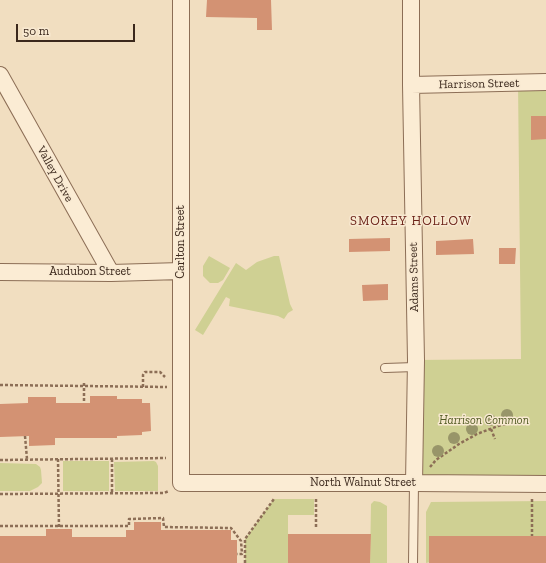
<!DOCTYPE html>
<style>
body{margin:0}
#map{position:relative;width:546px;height:563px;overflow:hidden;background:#f1dec0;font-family:"Zilla Slab",serif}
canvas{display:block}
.scale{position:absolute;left:16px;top:24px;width:119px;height:18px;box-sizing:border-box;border:2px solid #3b281c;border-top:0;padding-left:5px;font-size:12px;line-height:14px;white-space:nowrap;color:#3b281c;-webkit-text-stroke:3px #f8e9d1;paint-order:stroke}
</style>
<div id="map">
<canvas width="546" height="563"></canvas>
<div class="scale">50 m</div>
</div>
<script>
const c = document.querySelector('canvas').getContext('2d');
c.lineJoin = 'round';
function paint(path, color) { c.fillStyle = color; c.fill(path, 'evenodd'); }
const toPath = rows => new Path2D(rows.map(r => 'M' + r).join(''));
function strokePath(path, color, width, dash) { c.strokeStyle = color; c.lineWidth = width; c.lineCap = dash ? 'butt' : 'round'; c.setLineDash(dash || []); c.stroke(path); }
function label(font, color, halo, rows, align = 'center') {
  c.font = font + ' "Zilla Slab",serif'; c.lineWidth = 3; c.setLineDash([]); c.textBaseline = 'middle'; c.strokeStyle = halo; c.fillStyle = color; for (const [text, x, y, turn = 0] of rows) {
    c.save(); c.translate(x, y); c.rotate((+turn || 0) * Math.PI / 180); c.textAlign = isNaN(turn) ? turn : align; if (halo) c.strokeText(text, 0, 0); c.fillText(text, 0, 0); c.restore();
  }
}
paint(toPath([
 [546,82,546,484,414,483,416,360,521,359,518,83],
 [209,256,230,268,223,280,218,283,210,283,203,276,203,266],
 [274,256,279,256,290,304,293,310,288,313,284,319,278,316,229,306,230,299,226,297,203,335,195,330,236,263,246,270,257,262],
 [63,461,109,461,109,491,63,491],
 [154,461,156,462,158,466,158,491,115,491,114,462],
 [0,463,36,464,40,467,41,470,42,483,38,487,30,491,0,491],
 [274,499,314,499,314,515,288,515,288,563,245,563,245,539],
 [374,501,380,502,387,506,387,563,370,563,371,504],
 [546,501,546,536,426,563,426,512,431,502]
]), '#cfd093');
paint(toPath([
 [207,0,271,0,272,30,257,30,257,18,206,17],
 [531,116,546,116,546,139,531,140],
 [390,238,390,251,349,252,349,239],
 [473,239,474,254,436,255,436,241],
 [499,248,516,248,515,264,499,264],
 [388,284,388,300,363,301,362,285],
 [90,396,117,396,117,399,142,399,142,403,150,403,151,431,142,432,142,435,117,436,117,438,55,438,55,445,29,446,29,436,0,437,0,404,28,403,28,397,56,397,56,403,90,403],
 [134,522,161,522,161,530,231,530,231,540,237,540,237,563,0,563,0,536,46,536,46,529,72,529,72,537,126,537,126,530,134,530],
 [288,534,371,534,370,563,288,563],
 [429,536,546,536,546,563,429,563]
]), '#d39273');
const lane = toPath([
 [385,368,415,367],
 [413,563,414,483]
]);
const street = toPath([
 [181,0,181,483,414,483,546,484],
 [411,0,411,85,416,360,414,483],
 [0,75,111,273],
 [411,85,546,82],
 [0,272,111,273,181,271]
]);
strokePath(lane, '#8c6e56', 10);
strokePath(street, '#8c6e56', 18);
strokePath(toPath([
 [84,383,84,403],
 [0,385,167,387],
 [143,387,143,375,145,372,160,372,165,377],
 [491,429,495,439],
 [25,436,27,459],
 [58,459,59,529],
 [112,459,112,494],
 [0,460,166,458],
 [430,467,436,460,459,444,477,434,498,426,523,420],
 [0,494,164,493,169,491],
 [316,499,316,527],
 [532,499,532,536],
 [0,526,129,526,129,519,163,518,164,527,231,528,241,541,242,554,237,554],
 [245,563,245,539,274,499]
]), '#8c6e56', 2.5, [3, 2]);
strokePath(lane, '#fbecd4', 8);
strokePath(street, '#fbecd4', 16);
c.fillStyle = '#989569';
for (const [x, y] of [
 [507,415],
 [490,420],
 [472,429],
 [454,438],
 [438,451]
]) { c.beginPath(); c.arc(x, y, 6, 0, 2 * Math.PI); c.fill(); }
label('12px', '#3b281c', '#f8e9d1', [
 ["Harrison Street",479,84,-1],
 ["Valley Drive",55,174,61],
 ["Carlton Street",181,242,-90],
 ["Audubon Street",90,272],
 ["Adams Street",414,277,-91],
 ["North Walnut Street",363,483]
]);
label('italic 12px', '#505921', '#f8e9d1', [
 ["Harrison Common",484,421]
]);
c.letterSpacing = '1px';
label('13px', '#6b2218', '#f8e9d1', [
 ["SMOKEY HOLLOW",411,221]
]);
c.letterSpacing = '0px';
</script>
